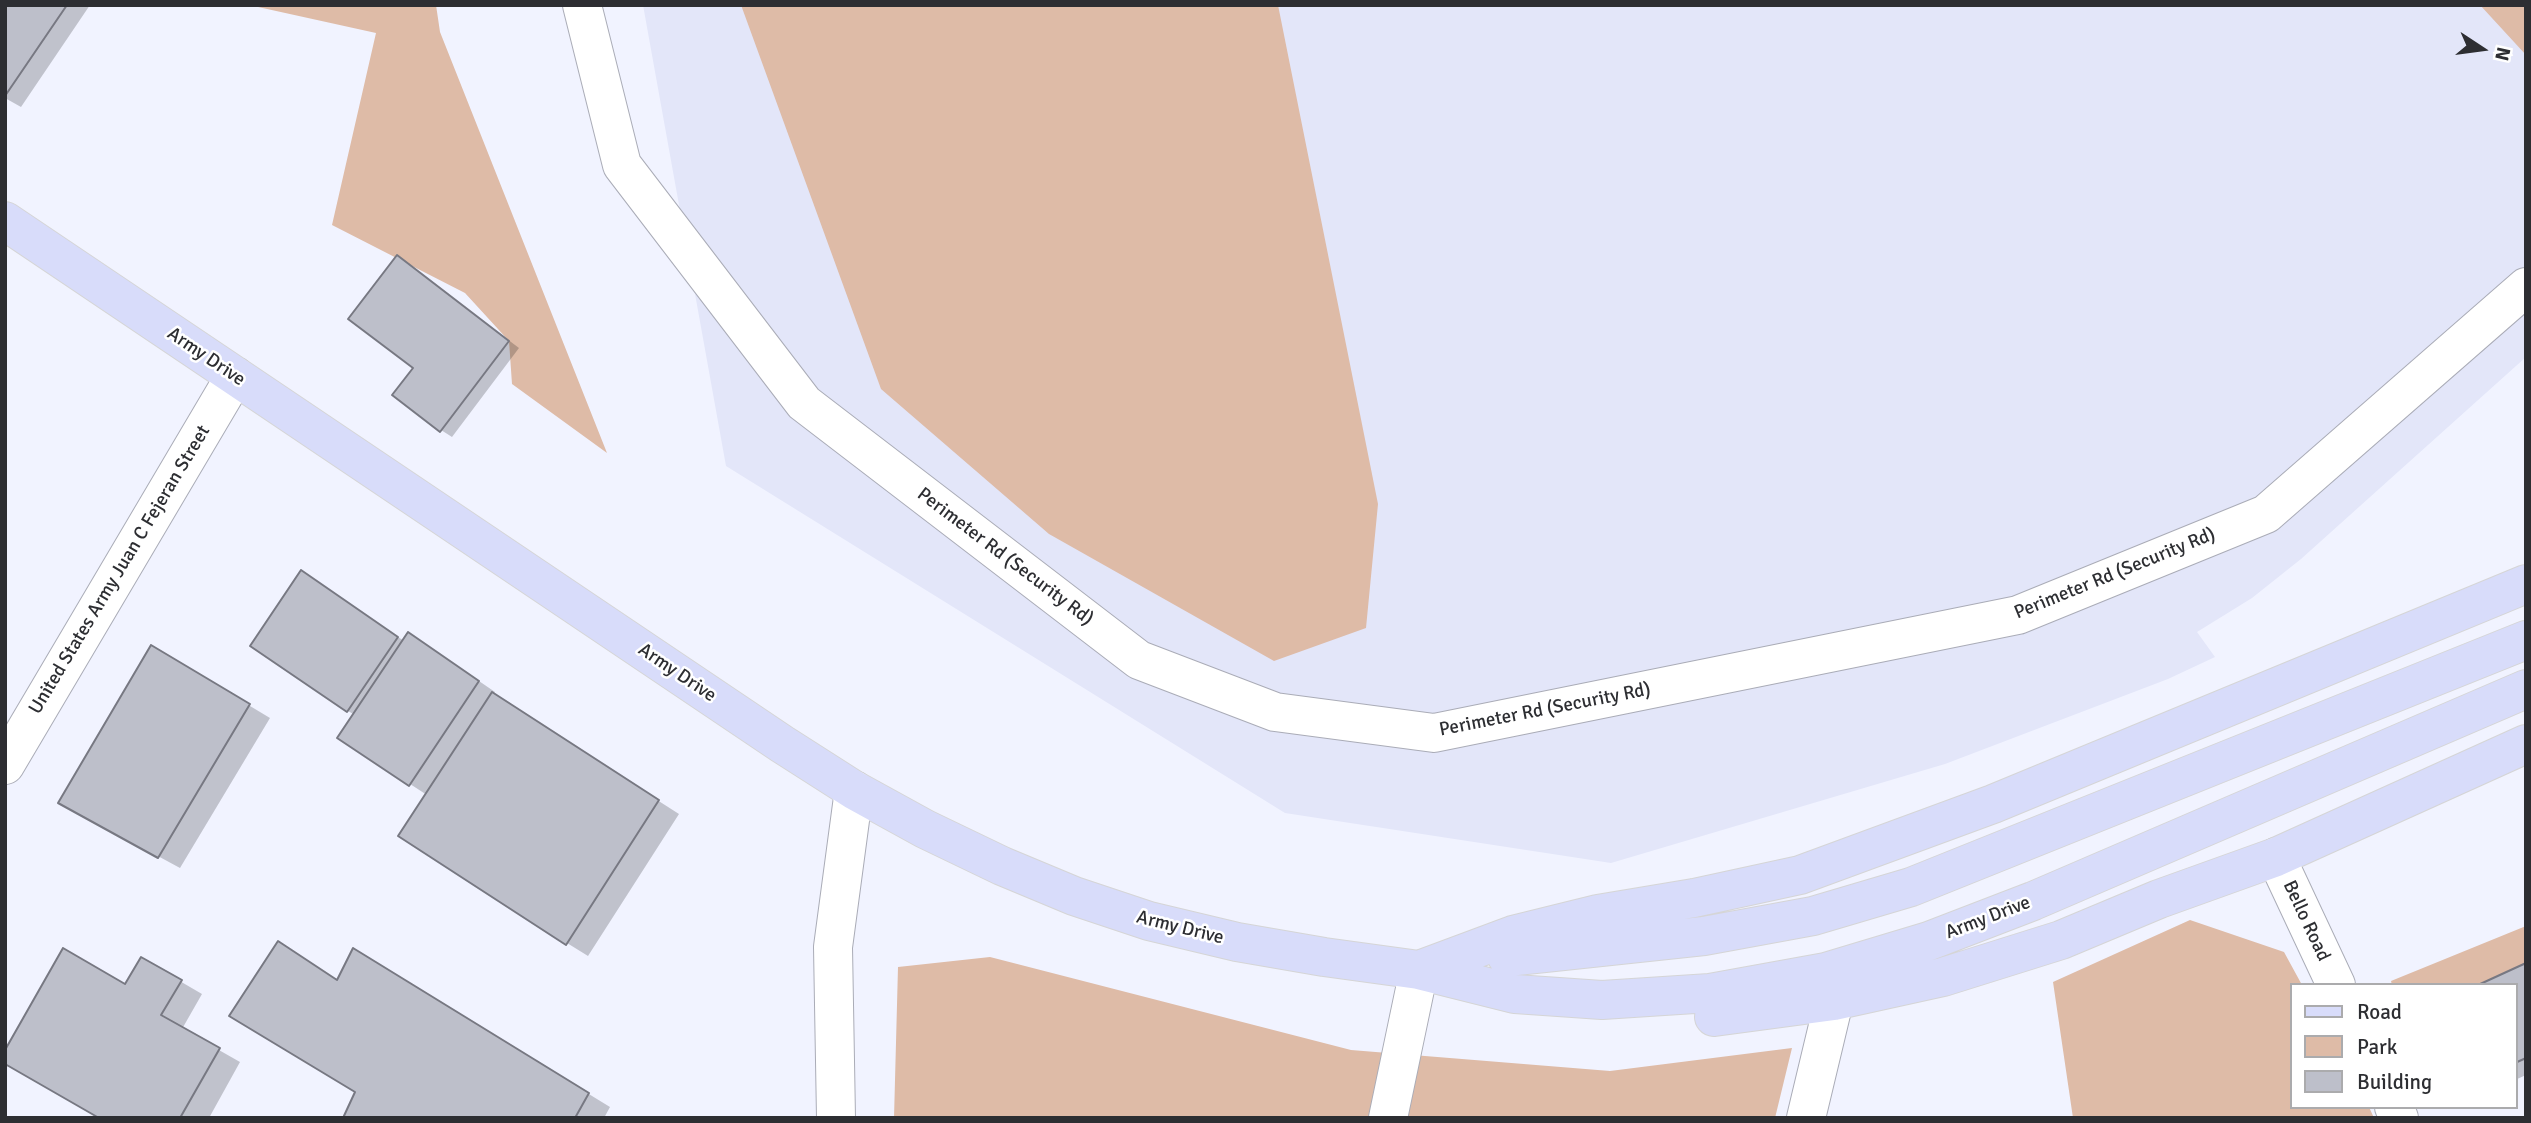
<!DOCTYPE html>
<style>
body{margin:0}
#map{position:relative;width:2531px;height:1123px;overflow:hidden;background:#f1f3ff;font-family:Signika,sans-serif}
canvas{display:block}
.frame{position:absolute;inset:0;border:7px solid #2d2e32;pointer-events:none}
.legend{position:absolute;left:2290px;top:983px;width:228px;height:126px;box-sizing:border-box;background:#fff;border:2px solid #ababad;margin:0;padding:9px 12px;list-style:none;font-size:21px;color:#2d2e32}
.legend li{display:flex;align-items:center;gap:14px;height:35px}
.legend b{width:35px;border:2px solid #ababad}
.north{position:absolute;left:2447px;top:14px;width:70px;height:70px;-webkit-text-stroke:5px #fff;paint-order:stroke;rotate:103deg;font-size:19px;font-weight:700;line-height:28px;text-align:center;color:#2d2e32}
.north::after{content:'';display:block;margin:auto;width:24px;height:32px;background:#2d2e32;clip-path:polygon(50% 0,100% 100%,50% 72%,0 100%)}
</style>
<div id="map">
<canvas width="2531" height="1123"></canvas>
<div class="frame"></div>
<ul class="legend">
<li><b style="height:9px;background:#d8dcfa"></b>Road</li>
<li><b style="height:19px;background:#debba7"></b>Park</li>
<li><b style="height:19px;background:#bdbfca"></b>Building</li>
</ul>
<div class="north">N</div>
</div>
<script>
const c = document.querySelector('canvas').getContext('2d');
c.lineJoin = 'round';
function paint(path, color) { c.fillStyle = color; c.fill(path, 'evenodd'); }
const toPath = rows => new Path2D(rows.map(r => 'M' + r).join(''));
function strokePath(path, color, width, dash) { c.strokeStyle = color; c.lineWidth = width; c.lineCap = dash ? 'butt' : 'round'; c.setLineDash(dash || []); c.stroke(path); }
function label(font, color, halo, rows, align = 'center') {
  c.font = font + ' Signika,sans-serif'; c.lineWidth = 5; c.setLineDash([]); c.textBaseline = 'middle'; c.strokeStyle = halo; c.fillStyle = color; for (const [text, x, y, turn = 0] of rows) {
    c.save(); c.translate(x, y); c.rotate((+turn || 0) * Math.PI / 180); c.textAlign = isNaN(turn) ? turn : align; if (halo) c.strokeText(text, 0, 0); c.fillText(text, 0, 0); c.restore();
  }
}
paint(toPath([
 [643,5,2526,5,2526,357,2301,559,2252,598,2197,632,2215,657,2168,679,1945,764,1611,863,1285,813,726,466]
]), '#e3e6f9');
paint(toPath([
 [249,5,436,5,440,32,607,453,512,384,509,341,465,293,332,225,376,33],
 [741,5,1278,5,1378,504,1366,628,1274,661,1049,534,881,389],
 [2480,5,2526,5,2526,55],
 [2190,920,2284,952,2302,985,2291,985,2291,1107,2369,1107,2374,1118,2073,1118,2053,982],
 [2526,926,2526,963,2478,985,2392,985,2391,981],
 [990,957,1351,1050,1610,1071,1792,1048,1775,1118,894,1118,898,967]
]), '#debba7');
paint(toPath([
 [5,5,90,5,21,107,5,98],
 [398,257,519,348,452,437,441,430,415,368],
 [318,582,404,641,425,644,495,692,493,695,679,814,588,956,567,943,427,795,339,738,355,715,348,711],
 [152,647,270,718,180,868,82,815],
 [279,943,338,981,375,963,610,1107,604,1118,345,1118,358,1091],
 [142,959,202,994,182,1029,240,1062,209,1118,102,1118,126,987],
 [2526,965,2526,1075,2515,1080,2515,985]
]), '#0003');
const building = toPath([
 [5,5,67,5,5,96,5,5],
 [397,255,509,341,440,432,392,395,413,368,348,319,397,255],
 [301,570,398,637,347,712,250,646,301,570],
 [408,632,479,681,409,786,337,738,408,632],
 [151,645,250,704,158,858,58,803,151,645],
 [492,692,659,800,566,945,398,836,492,692],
 [278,941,337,980,353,948,589,1093,575,1118,343,1118,355,1092,229,1016,278,941],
 [63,948,125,984,141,957,182,980,161,1015,220,1048,180,1118,99,1118,5,1064,5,1050,63,948],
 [2526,963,2526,1058,2515,1063,2515,985,2478,985,2526,963]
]);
paint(building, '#bdbfca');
strokePath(building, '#777882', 2);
const minor = toPath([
 [582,5,622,165,804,403,1139,660,1275,712,1434,733,2018,615,2266,514,2526,287],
 [5,765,235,376],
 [2276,857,2336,985],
 [2394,1107,2399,1118],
 [836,1118,833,947,854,790],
 [1388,1118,1419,970],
 [1806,1118,1834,1001]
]);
const major = toPath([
 [5,221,782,744,854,790,925,829,1002,866,1074,896,1149,921,1237,942,1324,957,1419,970,1515,994,1602,1000,1710,993,1826,972,1929,941,2033,901,2526,689],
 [1507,957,1704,936,1813,916,1911,887,2526,640],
 [1419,970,1513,935,1598,914,1694,898,1800,875,1993,804,2526,584],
 [1714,1017,1834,1001,1943,977,2061,940,2159,899,2276,857,2526,744]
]);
strokePath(minor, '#aaacb7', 40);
strokePath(major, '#d5d5d6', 40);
strokePath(minor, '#fff', 38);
strokePath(major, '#d8dcfa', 38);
label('19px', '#2d2e32', '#fff', [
 ["Army Drive",206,357,34],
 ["Perimeter Rd (Security Rd)",1005,557,37],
 ["United States Army Juan C Fejeran Street",120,570,-59],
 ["Perimeter Rd (Security Rd)",2115,574,-22],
 ["Army Drive",677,673,34],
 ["Perimeter Rd (Security Rd)",1545,710,-11],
 ["Army Drive",1988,918,-21],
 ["Bello Road",2306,921,65],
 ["Army Drive",1180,928,14]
]);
</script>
